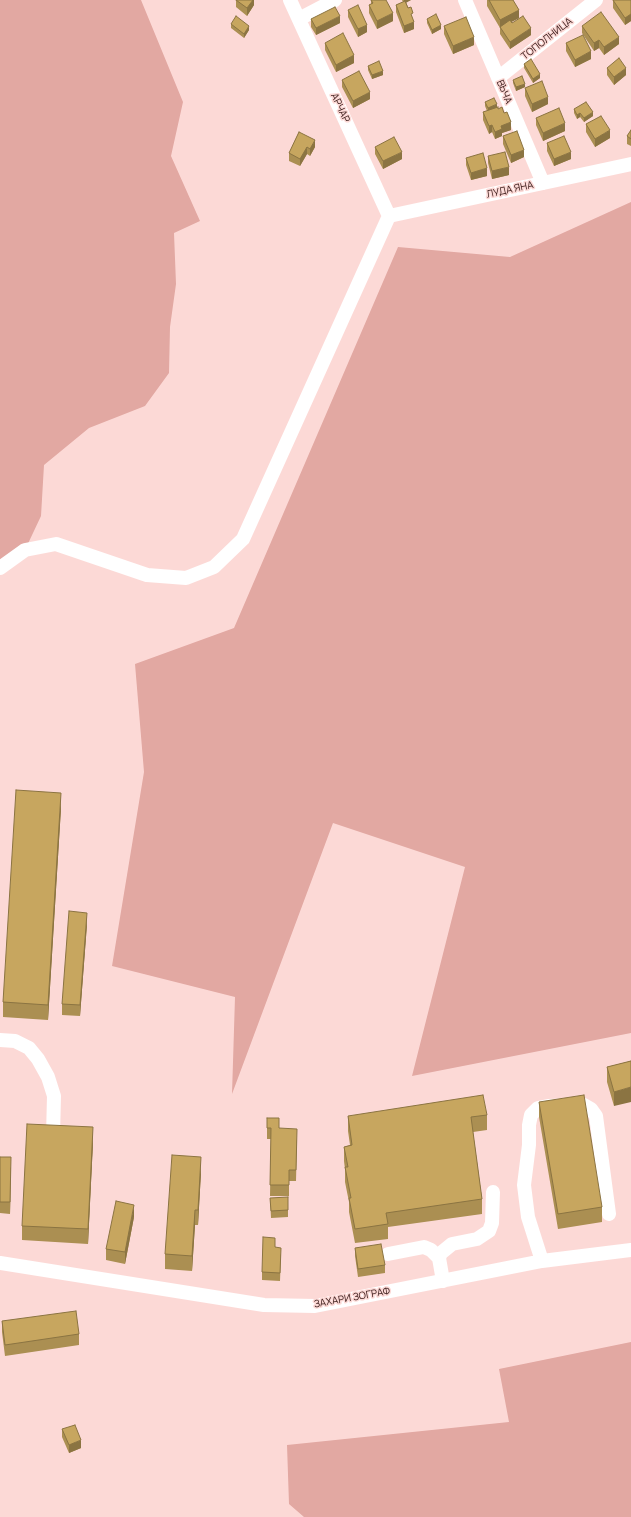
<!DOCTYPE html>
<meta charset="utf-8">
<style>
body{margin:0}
canvas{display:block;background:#fcd9d6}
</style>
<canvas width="631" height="1517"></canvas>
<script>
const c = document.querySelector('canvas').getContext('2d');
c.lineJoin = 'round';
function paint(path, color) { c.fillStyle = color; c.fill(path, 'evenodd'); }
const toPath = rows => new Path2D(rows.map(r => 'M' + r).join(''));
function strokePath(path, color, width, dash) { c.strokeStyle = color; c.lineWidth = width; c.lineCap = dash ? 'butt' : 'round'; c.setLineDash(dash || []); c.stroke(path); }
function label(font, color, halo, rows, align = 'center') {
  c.font = font + ' Manrope,sans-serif'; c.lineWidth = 3; c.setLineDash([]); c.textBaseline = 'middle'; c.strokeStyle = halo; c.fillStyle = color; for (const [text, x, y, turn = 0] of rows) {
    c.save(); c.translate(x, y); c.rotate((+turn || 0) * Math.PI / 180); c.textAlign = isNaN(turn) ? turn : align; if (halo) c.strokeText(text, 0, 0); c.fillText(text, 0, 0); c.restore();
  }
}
paint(toPath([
 [0,0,141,0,183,102,171,156,200,221,174,233,176,284,170,327,169,373,145,406,89,428,44,465,41,516,25,550,0,568],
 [631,202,631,1033,412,1076,465,867,333,823,232,1094,235,997,112,966,144,772,135,664,234,628,398,247,510,257],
 [631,1342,631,1517,304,1517,289,1504,287,1445,509,1422,499,1369]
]), '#e2a8a2');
strokePath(toPath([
 [290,0,389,216],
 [465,0,543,183],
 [299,19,335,0],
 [498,78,596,0],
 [389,216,631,164],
 [0,568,25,550,56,544,147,575,186,578,214,567,243,539,389,216],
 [0,1040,15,1041,29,1048,38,1059,48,1077,54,1096,53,1136],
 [388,1254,424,1247,431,1250,439,1258],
 [542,1261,528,1217,524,1185,529,1145,529,1125,531,1115,538,1108,548,1106,584,1105,591,1109,596,1116,609,1214],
 [0,1263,264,1305,315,1306,542,1261,631,1250],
 [443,1281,439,1258,441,1253,452,1244,477,1239,489,1231,492,1223,493,1192]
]), '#fff', 14);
paint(toPath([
 [236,0,254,0,254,5,247,16,236,7],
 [371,0,393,21,377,29,369,13,369,5,371,4],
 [402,0,411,0,406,2,413,20,414,29,404,33,396,12,396,5,403,2],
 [487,0,513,0,519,18,511,22,531,35,510,49,500,34,500,28,487,6],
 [613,0,631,0,631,21,625,25,613,8],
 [348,10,367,32,358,37,348,17],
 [311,19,340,23,316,35,311,27],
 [427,19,441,29,432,34,427,23],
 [231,24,249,30,244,38,231,28],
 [444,26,474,45,453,54,444,34],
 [582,26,619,44,604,55,599,48,594,51,582,33],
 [325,43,354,63,336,72,325,50],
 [566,43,591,59,575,67,566,51],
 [524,64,540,78,533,83,524,68],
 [368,66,383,75,372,79,368,70],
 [607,68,626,75,614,85,607,75],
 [342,80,370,99,353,108,342,87],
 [513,80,525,87,516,91,513,83],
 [525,88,548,104,532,112,525,96],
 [485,102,497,107,511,130,502,133,502,136,495,139,492,132,489,134,483,120,483,112,487,111,485,106],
 [574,109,593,116,584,122,580,117,577,119,574,113],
 [536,118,565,131,543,141,536,125],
 [586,124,610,138,595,147,586,132],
 [631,130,631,146,627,144,627,136],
 [299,132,315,147,310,156,307,154,300,166,289,161,289,153],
 [503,136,524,157,511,163,503,144],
 [547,143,571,159,554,166,547,151],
 [375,147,402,159,383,169,375,154],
 [488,156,509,175,492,179,488,163],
 [466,158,487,176,471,180,466,165],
 [61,808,48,1020,3,1017,3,1002],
 [87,924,80,1016,62,1015,62,1004],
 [631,1061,614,1106,607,1082,607,1067],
 [539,1102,602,1207,602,1222,558,1229,539,1117],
 [487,1115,487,1130,473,1132,482,1199,482,1214,388,1227,388,1239,355,1243,349,1212,349,1202,345,1182,345,1169,344,1161,344,1147,350,1145,348,1131,348,1116],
 [267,1118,279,1128,297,1140,296,1181,289,1181,289,1196,270,1196,271,1139,267,1139],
 [93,1142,88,1244,22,1240,22,1226],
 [0,1157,11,1168,10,1214,0,1213],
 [201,1172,198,1225,195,1225,192,1271,165,1269,165,1254],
 [270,1198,288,1210,288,1217,271,1218],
 [134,1217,125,1264,106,1260,106,1249],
 [275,1247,281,1255,280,1281,262,1280,262,1272],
 [355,1248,385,1265,385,1273,358,1277,355,1256],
 [2,1321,79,1334,79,1345,5,1356,2,1332],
 [62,1429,81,1448,69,1453,62,1437]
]), '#ab8f52');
paint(toPath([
 [253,0,254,0,254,5,247,16,247,8],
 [404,0,411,0,404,4],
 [519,10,519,18,500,28,500,20],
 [393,13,393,21,377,29,377,21],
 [631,14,631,21,625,25,625,18],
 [340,16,340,23,316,35,316,28],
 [414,22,414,29,404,33,404,26],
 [367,25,367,32,358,37,358,29],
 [441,25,441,29,432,34,432,30],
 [249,26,249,30,244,38,244,34],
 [531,28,531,35,510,49,510,42],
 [474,37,474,45,453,54,453,46],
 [619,37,619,44,604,55,604,47],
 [599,40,599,48,594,51,594,43],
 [591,51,591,59,575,67,575,60],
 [354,55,354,63,336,72,336,65],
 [626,68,626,75,614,85,614,77],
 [383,71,383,75,372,79,372,75],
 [540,74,540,78,533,83,533,79],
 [525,84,525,87,516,91,516,87],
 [370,92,370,99,353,108,353,101],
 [548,97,548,104,532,112,532,104],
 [497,104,497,108,488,112,488,108],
 [593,112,593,116,584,122,584,118],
 [580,113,580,117,577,119,577,115],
 [511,122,511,130,502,133,502,136,495,139,495,132,501,126],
 [565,123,565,131,543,141,543,133],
 [492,125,492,132,489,134,489,126],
 [610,130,610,138,595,147,595,139],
 [315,140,315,147,310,156,310,149],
 [307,147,307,154,300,166,300,159],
 [524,150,524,157,511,163,511,155],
 [402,152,402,159,383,169,383,161],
 [571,152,571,159,554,166,554,159],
 [509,167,509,175,492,179,492,171],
 [487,168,487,176,471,180,471,173],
 [61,793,61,808,48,1020,48,1005],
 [87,913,87,924,80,1016,80,1005],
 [631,1087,631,1102,614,1106,614,1092],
 [93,1127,93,1142,88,1244,88,1229],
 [11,1157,11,1168,10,1214,10,1202],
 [201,1157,201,1172,198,1225,198,1210],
 [134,1205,134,1217,125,1264,125,1252],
 [195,1210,195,1225,192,1271,192,1256],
 [81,1440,81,1448,69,1453,69,1445]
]), '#8b7442');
const building = toPath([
 [236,0,253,0,247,8,236,0],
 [371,0,386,0,393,13,377,21,369,5,373,3,371,0],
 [489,0,513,0,519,10,500,20,489,0],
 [613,0,631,0,631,14,625,18,613,0],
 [405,1,408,8,411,7,413,13,411,14,414,22,404,26,396,5,405,1],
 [358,5,367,25,358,29,348,10,358,5],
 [335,7,340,16,316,28,311,19,335,7],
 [601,12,619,37,604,47,599,40,594,43,582,26,601,12],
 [436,14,441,25,432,30,427,19,436,14],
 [236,16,249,26,244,34,231,24,236,16],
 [523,16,531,28,510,42,500,27,510,20,512,23,523,16],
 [466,17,474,37,453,46,444,26,466,17],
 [343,33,354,55,336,65,325,43,343,33],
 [583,35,591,51,575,60,566,43,583,35],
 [619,58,626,68,614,77,607,68,619,58],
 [531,59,540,74,533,79,524,64,531,59],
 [379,61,383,71,372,75,368,66,379,61],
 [359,71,370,92,353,101,342,80,359,71],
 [522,76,525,84,516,87,513,80,522,76],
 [542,81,548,97,532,104,525,88,542,81],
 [494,98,497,104,488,108,485,102,494,98],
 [586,102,593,112,584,118,580,113,577,115,574,109,586,102],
 [498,107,498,109,502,107,504,113,507,112,511,122,501,126,502,129,495,132,492,125,489,126,483,112,498,107],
 [559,108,565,123,543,133,536,118,559,108],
 [601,116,610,130,595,139,586,124,601,116],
 [631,130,631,139,627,136,631,130],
 [517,131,524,150,511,155,503,136,517,131],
 [299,132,315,140,310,149,307,147,300,159,289,153,299,132],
 [564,136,571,152,554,159,547,143,564,136],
 [394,137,402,152,383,161,375,147,394,137],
 [505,152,509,167,492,171,488,156,505,152],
 [483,153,487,168,471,173,466,158,483,153],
 [16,790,61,793,48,1005,3,1002,16,790],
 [69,911,87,913,80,1005,62,1004,69,911],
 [631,1061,631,1087,614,1092,607,1067,631,1061],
 [483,1095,487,1115,471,1117,482,1199,386,1213,388,1224,355,1229,349,1198,351,1198,345,1167,348,1167,344,1147,352,1145,348,1116,483,1095],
 [584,1095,602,1207,558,1214,539,1102,584,1095],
 [267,1118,279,1118,279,1128,297,1129,296,1170,289,1170,289,1185,270,1185,271,1128,267,1128,267,1118],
 [27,1124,93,1127,88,1229,22,1226,27,1124],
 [172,1155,201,1157,198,1210,195,1210,192,1256,165,1254,172,1155],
 [0,1157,11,1157,10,1202,0,1202,0,1157],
 [288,1197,288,1210,271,1211,270,1198,288,1197],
 [116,1201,134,1205,125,1252,106,1249,116,1201],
 [263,1237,275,1238,275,1247,281,1248,280,1273,262,1272,263,1237],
 [381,1244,385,1265,358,1269,355,1248,381,1244],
 [76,1311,79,1334,5,1345,2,1321,76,1311],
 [75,1425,81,1440,69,1445,62,1429,75,1425]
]);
paint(building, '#c7a65f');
strokePath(building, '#8b7442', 1);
label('10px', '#361816', '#fcd9d6', [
 ["ТОПОЛНИЦА",547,39,-38],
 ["ВЪЧА",504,92,67],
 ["АРЧАР",340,108,65],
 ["ЛУДА ЯНА",510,190,-12],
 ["ЗАХАРИ ЗОГРАФ",352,1298,-10]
]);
</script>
